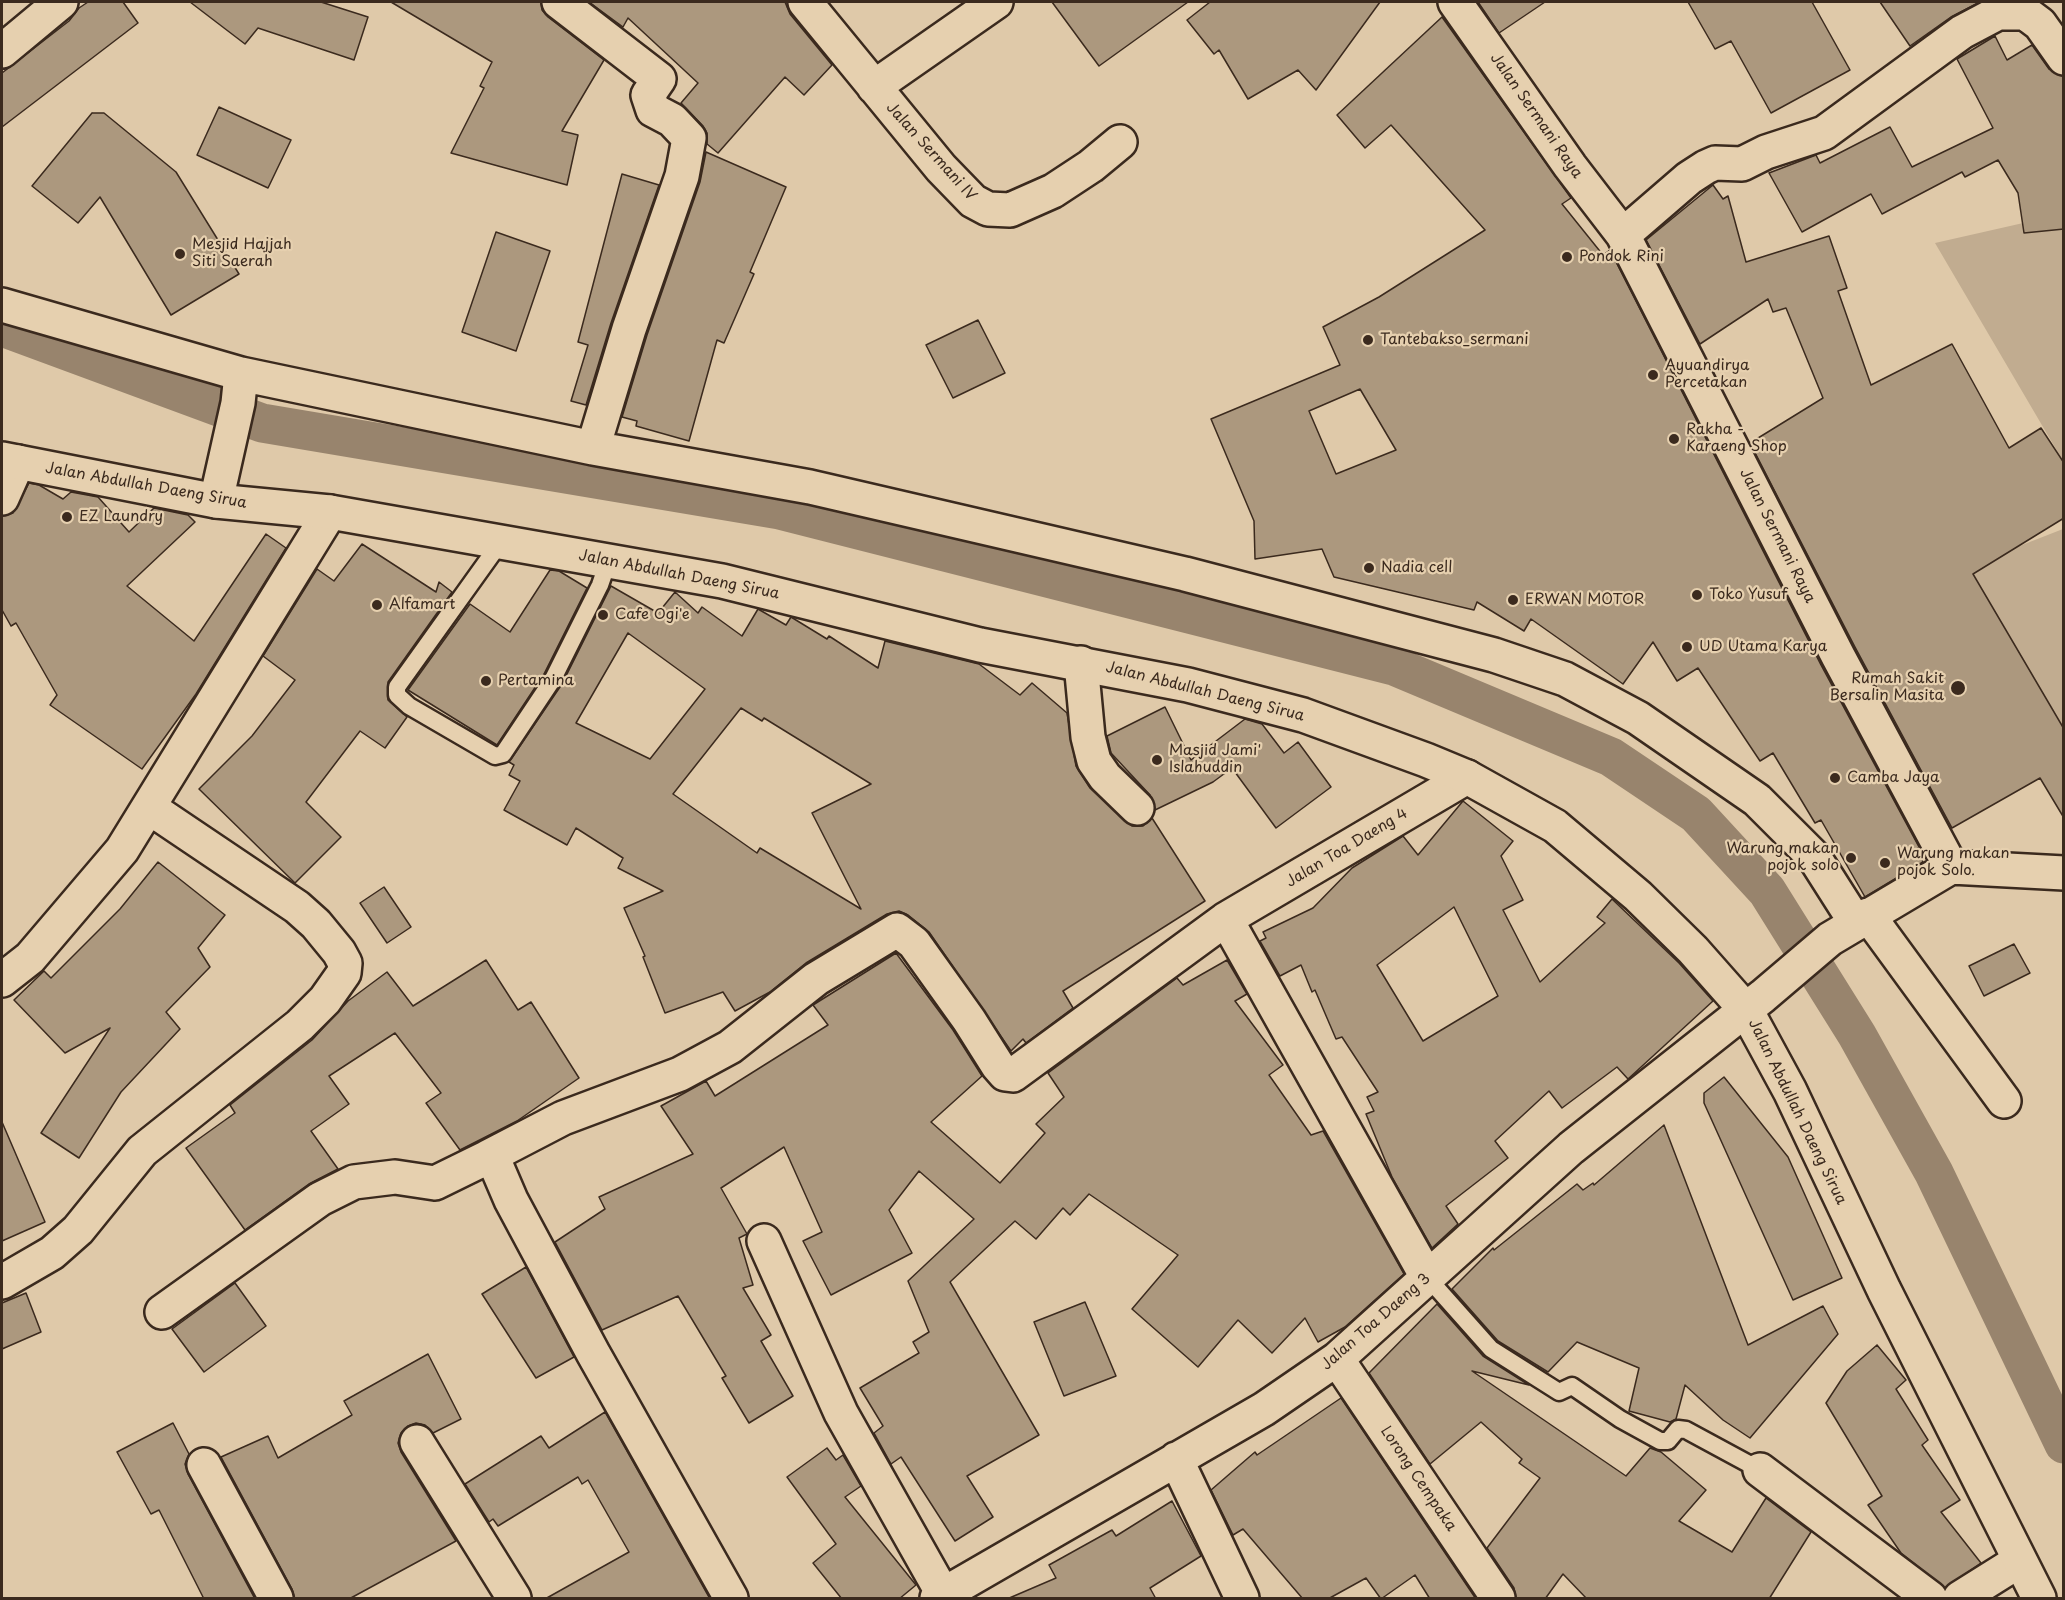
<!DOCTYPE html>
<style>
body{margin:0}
#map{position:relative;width:2065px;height:1600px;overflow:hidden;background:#dfc9a9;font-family:"Playpen Sans",sans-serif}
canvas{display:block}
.frame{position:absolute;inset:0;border:3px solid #3b2a1e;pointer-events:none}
</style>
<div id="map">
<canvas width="2065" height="1600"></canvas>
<div class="frame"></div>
</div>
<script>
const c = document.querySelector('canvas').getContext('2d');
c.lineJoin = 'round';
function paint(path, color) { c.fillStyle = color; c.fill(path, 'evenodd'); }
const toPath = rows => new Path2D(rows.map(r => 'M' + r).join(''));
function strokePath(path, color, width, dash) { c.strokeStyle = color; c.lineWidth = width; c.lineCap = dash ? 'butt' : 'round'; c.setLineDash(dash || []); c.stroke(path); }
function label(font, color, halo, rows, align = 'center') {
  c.font = font + ' "Playpen Sans",sans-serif'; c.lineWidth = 4.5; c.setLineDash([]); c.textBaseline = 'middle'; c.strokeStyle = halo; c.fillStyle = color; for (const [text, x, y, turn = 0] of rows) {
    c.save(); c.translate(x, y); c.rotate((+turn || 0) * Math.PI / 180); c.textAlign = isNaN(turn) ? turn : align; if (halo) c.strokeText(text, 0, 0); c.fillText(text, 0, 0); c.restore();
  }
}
paint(toPath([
 [2063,214,2063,461,1935,243],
 [2063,529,2063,727,1958,570]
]), '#c1ac90');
strokePath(toPath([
 [2,327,262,423,780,510,1394,666,1611,757,1696,814,1767,891,1857,1035,1934,1173,2064,1444]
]), '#98846d', 39);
const building = toPath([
 [88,2,123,2,138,23,2,127,2,73,69,21,79,8,88,2],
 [190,2,321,2,368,17,354,60,258,28,245,44,190,2],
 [391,2,541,2,542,10,548,17,604,60,562,131,578,135,567,185,451,153,484,88,480,86,492,62,391,2],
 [589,2,785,2,790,14,832,65,804,95,785,77,718,153,707,144,707,133,703,126,681,103,698,83,628,18,623,27,589,2],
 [1052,2,1188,2,1099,66,1052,2],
 [1210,2,1380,2,1316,90,1298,70,1248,99,1219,50,1214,54,1187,20,1210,2],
 [1478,2,1545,2,1499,33,1478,2],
 [1688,2,1812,2,1850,70,1771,113,1731,41,1715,49,1688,2],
 [1880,2,1980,2,1951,17,1910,46,1880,2],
 [1442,17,1571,198,1562,204,1603,255,1610,250,1821,665,1919,847,1916,849,1923,862,1865,897,1821,820,1815,823,1773,753,1760,761,1698,668,1677,681,1653,642,1623,684,1531,619,1524,631,1477,602,1474,610,1334,577,1322,549,1255,559,1254,521,1211,419,1340,365,1323,327,1379,297,1485,230,1391,125,1365,148,1337,115,1442,17],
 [1360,389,1396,450,1336,474,1309,411,1360,389],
 [1995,36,2007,60,2032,45,2049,69,2064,76,2064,229,2024,233,2018,193,1998,160,1965,177,1962,172,1882,214,1871,194,1802,232,1769,173,1816,155,1820,163,1890,127,1912,167,1993,128,1957,59,1995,36],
 [219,107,291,140,268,188,197,155,219,107],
 [92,113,104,113,176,172,239,274,171,315,100,197,78,223,32,186,92,113],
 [706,152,786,187,750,272,754,274,724,343,717,340,689,441,636,426,637,421,622,417,647,335,700,182,706,152],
 [622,174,659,185,611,323,586,405,571,401,588,345,578,342,622,174],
 [1713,185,1723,199,1728,196,1746,262,1829,236,1847,288,1838,291,1871,385,1952,344,2009,448,2041,428,2064,463,2064,518,1973,574,2064,729,2064,818,2040,778,1952,828,1855,647,1750,443,1823,398,1786,308,1773,312,1768,299,1700,344,1646,240,1713,185],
 [496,232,550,251,516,351,462,332,496,232],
 [978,320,1005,373,953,398,926,345,978,320],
 [29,483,39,485,63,499,71,492,98,497,129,532,154,508,188,515,195,522,127,586,194,641,266,534,286,548,196,694,142,769,50,705,57,695,16,623,11,626,2,610,2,516,13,513,29,483],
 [362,544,436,592,439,582,452,592,388,682,388,700,407,717,385,748,360,731,306,802,341,837,295,883,199,789,252,736,295,680,263,656,317,569,334,581,362,544],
 [550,570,559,571,587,588,544,674,497,745,408,690,470,604,510,632,550,570],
 [611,586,658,613,675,592,698,613,702,607,742,636,758,609,786,625,791,617,827,639,829,636,878,668,885,641,979,664,1020,695,1032,683,1067,713,1076,766,1090,788,1132,826,1143,826,1152,818,1205,901,1063,991,1073,1008,1026,1043,1023,1039,1011,1051,929,932,908,915,899,911,887,914,806,963,770,992,735,1011,723,992,665,1013,643,957,645,956,624,908,663,891,618,868,623,858,576,828,567,845,504,810,520,781,509,775,514,765,509,762,562,684,611,586],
 [628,633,705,689,650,759,576,723,628,633],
 [741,708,762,721,764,718,871,784,812,813,861,909,760,848,757,853,673,794,741,708],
 [1165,707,1191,760,1245,719,1262,724,1284,753,1298,742,1331,787,1276,828,1232,768,1213,782,1155,810,1150,795,1111,753,1107,736,1165,707],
 [1463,801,1513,841,1501,856,1523,900,1503,910,1540,982,1605,923,1597,917,1612,899,1679,963,1713,1001,1628,1079,1617,1067,1562,1108,1549,1091,1495,1141,1508,1158,1446,1206,1458,1224,1432,1248,1392,1177,1366,1114,1374,1111,1367,1097,1378,1092,1342,1037,1336,1039,1315,990,1312,992,1301,965,1280,976,1260,941,1266,938,1263,932,1313,908,1352,868,1403,836,1418,855,1463,801],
 [1454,907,1498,996,1423,1041,1377,965,1454,907],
 [158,862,225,915,198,948,210,967,166,1012,180,1029,121,1092,79,1158,41,1133,110,1028,65,1053,14,1000,44,971,51,978,120,909,158,862],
 [384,887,411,927,387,943,360,903,384,887],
 [2014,944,2030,973,1984,996,1969,966,2014,944],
 [896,953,953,1030,982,1076,931,1122,1000,1183,1045,1133,1036,1124,1064,1097,1048,1073,1177,978,1183,985,1227,960,1247,994,1235,1001,1283,1065,1269,1075,1311,1135,1323,1131,1404,1274,1345,1327,1318,1342,1305,1318,1272,1353,1238,1320,1198,1367,1132,1309,1178,1255,1089,1194,1070,1215,1063,1208,1036,1239,1015,1221,950,1282,1039,1435,967,1476,993,1517,955,1541,901,1457,891,1464,874,1433,883,1426,860,1388,919,1353,913,1342,929,1332,908,1281,974,1219,919,1171,889,1210,912,1253,831,1295,803,1241,822,1232,784,1147,721,1188,747,1234,739,1238,753,1285,743,1288,771,1335,761,1341,793,1396,749,1423,722,1378,726,1376,678,1296,602,1330,555,1242,605,1209,599,1197,693,1154,661,1106,706,1081,715,1096,828,1025,813,1005,896,953],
 [486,960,518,1010,531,1002,579,1078,517,1121,460,1150,426,1103,441,1093,395,1033,329,1076,349,1104,311,1131,338,1169,309,1184,245,1230,186,1148,235,1113,230,1105,312,1040,348,1001,387,972,413,1006,486,960],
 [1724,1077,1788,1157,1842,1278,1793,1300,1704,1103,1704,1093,1724,1077],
 [2,1122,45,1222,2,1241,2,1122],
 [1664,1125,1748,1345,1823,1306,1838,1334,1750,1438,1723,1420,1685,1385,1676,1419,1670,1422,1629,1411,1639,1368,1577,1342,1548,1372,1498,1341,1452,1289,1493,1248,1494,1250,1577,1184,1583,1190,1593,1183,1594,1185,1664,1125],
 [526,1267,574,1357,536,1378,482,1294,526,1267],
 [235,1283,266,1326,204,1372,172,1329,235,1283],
 [26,1293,41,1332,2,1349,2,1303,26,1293],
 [1085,1302,1116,1376,1064,1396,1034,1322,1085,1302],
 [1437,1304,1483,1356,1529,1385,1472,1371,1626,1476,1650,1448,1661,1452,1706,1490,1679,1521,1732,1552,1766,1498,1811,1532,1769,1599,1587,1599,1563,1574,1545,1599,1516,1599,1514,1588,1487,1548,1540,1478,1519,1463,1522,1459,1481,1422,1430,1464,1369,1373,1437,1304],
 [1877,1345,1906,1380,1896,1389,1928,1440,1922,1445,1960,1500,1941,1512,1981,1563,1945,1588,1901,1553,1868,1505,1882,1496,1826,1403,1847,1371,1877,1345],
 [428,1354,461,1419,433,1433,425,1425,416,1423,408,1426,401,1433,398,1443,401,1452,456,1541,349,1599,295,1599,292,1589,221,1457,268,1436,278,1458,352,1415,344,1401,428,1354],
 [1341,1398,1476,1599,1430,1599,1415,1575,1381,1599,1366,1578,1328,1599,1303,1599,1243,1529,1233,1535,1211,1490,1255,1452,1257,1455,1341,1398],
 [605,1412,710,1599,545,1599,629,1552,588,1480,582,1484,578,1477,498,1526,493,1519,489,1522,465,1484,541,1436,549,1448,605,1412],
 [173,1423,189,1454,185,1464,188,1474,255,1599,204,1599,159,1510,151,1514,117,1452,173,1423],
 [827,1448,836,1460,843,1455,861,1486,845,1497,916,1585,899,1599,842,1599,813,1563,836,1544,787,1477,827,1448],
 [1172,1501,1201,1556,1150,1588,1156,1599,1007,1599,1056,1578,1049,1565,1112,1530,1116,1536,1172,1501]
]);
paint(building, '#ac987e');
strokePath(building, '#3b2a1e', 1.5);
const service = toPath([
 [500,543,397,687,397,695,409,706,495,756,503,754,553,679,600,585,608,562],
 [1427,1277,1491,1349,1559,1392,1572,1386,1620,1419,1660,1441,1668,1441,1678,1429,1686,1430,1760,1470]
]);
const minor = toPath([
 [559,2,659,79,648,95,653,110,672,120,689,138,682,176,629,329,593,448],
 [805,2,941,168,973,201,988,209,1010,210,1053,191,1091,166,1120,142],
 [1455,2,1570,166,1623,235,1838,656,1951,867],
 [2,51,61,2],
 [874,87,996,2],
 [1623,235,1689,178,1706,167,1715,163,1742,164,1766,152,1824,133,1962,32,1998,13,2025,13,2032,18,2040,24,2064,58],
 [2,305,241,374,593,448,810,487,1185,574,1494,655,1565,679,1638,718,1757,800,1814,857,1856,923],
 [2,498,18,462],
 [216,501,238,403,241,374],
 [1081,663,1088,737,1094,761,1105,777,1137,808],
 [1868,915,2004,1101],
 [1226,919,1427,1277],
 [2,980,30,958,122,850,330,512],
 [764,1241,841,1413,943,1594],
 [2,1282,52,1253,78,1230,142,1151,300,1025,325,1000,344,973,345,963,339,952,316,924,297,907,150,808],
 [162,1312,320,1199,354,1182,395,1177,435,1183,488,1157],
 [1337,1359,1498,1598],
 [417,1442,514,1598],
 [1176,1459,1242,1598],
 [204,1465,276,1598],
 [1760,1470,1930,1598],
 [731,1598,593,1353,511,1200,496,1165,488,1157,563,1118,680,1074,730,1047,816,979,897,930,914,943,969,1020,998,1066,1005,1074,1013,1075,1226,919,1467,777],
 [937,1598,1264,1409,1337,1359,1571,1148,1763,996,1830,939,1951,867,2064,873],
 [1960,1598,2019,1561]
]);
const secondary = toPath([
 [2,459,216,501,330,512,722,581,980,645,1188,685,1303,715,1426,760,1467,777,1555,826,1638,896,1693,950,1746,1010,1790,1091,1884,1290,2039,1598]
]);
strokePath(service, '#3b2a1e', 21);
strokePath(minor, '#3b2a1e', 38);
strokePath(secondary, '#3b2a1e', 38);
strokePath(service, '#e6d0af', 16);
strokePath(minor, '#e6d0af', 33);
strokePath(secondary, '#e6d0af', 33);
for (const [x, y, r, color] of [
 [180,254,6,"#3b2a1e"],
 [1567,257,6,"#3b2a1e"],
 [1368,340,6,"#3b2a1e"],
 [1653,375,6,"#3b2a1e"],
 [1674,439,6,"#3b2a1e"],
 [67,517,6,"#3b2a1e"],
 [1369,568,6,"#3b2a1e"],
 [1697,595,6,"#3b2a1e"],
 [1513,600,6,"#3b2a1e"],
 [377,605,6,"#3b2a1e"],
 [603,615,6,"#3b2a1e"],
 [1687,647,6,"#3b2a1e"],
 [486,681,6,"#3b2a1e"],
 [1958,688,8,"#3b2a1e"],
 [1157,760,6,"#3b2a1e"],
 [1835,778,6,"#3b2a1e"],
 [1851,858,6,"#3b2a1e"],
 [1885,863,6,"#3b2a1e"]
]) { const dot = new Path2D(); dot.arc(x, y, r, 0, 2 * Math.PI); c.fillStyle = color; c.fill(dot); strokePath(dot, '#e6d0af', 2); }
label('15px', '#3b2a1e', '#e6d0af', [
 ["Jalan Sermani Raya",1536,116,55],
 ["Jalan Sermani IV",931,152,48],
 ["Jalan Abdullah Daeng Sirua",146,486,10],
 ["Jalan Sermani Raya",1777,536,63],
 ["Jalan Abdullah Daeng Sirua",679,575,11],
 ["Jalan Abdullah Daeng Sirua",1205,692,14],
 ["Jalan Toa Daeng 4",1347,848,-31],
 ["Jalan Abdullah Daeng Sirua",1797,1112,64],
 ["Jalan Toa Daeng 3",1376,1322,-41],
 ["Lorong Cempaka",1418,1479,56]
]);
label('15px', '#3b2a1e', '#e6d0af', [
 ["Mesjid Hajjah",192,245],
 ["Siti Saerah",192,262],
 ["Pondok Rini",1579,257],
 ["Tantebakso_sermani",1380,340],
 ["Ayuandirya",1665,366],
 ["Percetakan",1665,383],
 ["Rakha -",1686,430],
 ["Karaeng Shop",1686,447],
 ["EZ Laundry",79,517],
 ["Nadia cell",1381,568],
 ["Toko Yusuf",1709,595],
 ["ERWAN MOTOR",1525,600],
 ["Alfamart",389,605],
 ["Cafe Ogi'e",615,615],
 ["UD Utama Karya",1699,647],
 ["Rumah Sakit",1944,679,"right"],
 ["Bersalin Masita",1944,696,"right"],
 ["Pertamina",498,681],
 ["Masjid Jami'",1169,751],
 ["Islahuddin",1169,768],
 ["Camba Jaya",1847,778],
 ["Warung makan",1839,849,"right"],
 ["pojok solo",1839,866,"right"],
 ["Warung makan",1897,854],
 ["pojok Solo.",1897,871]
], 'left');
</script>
